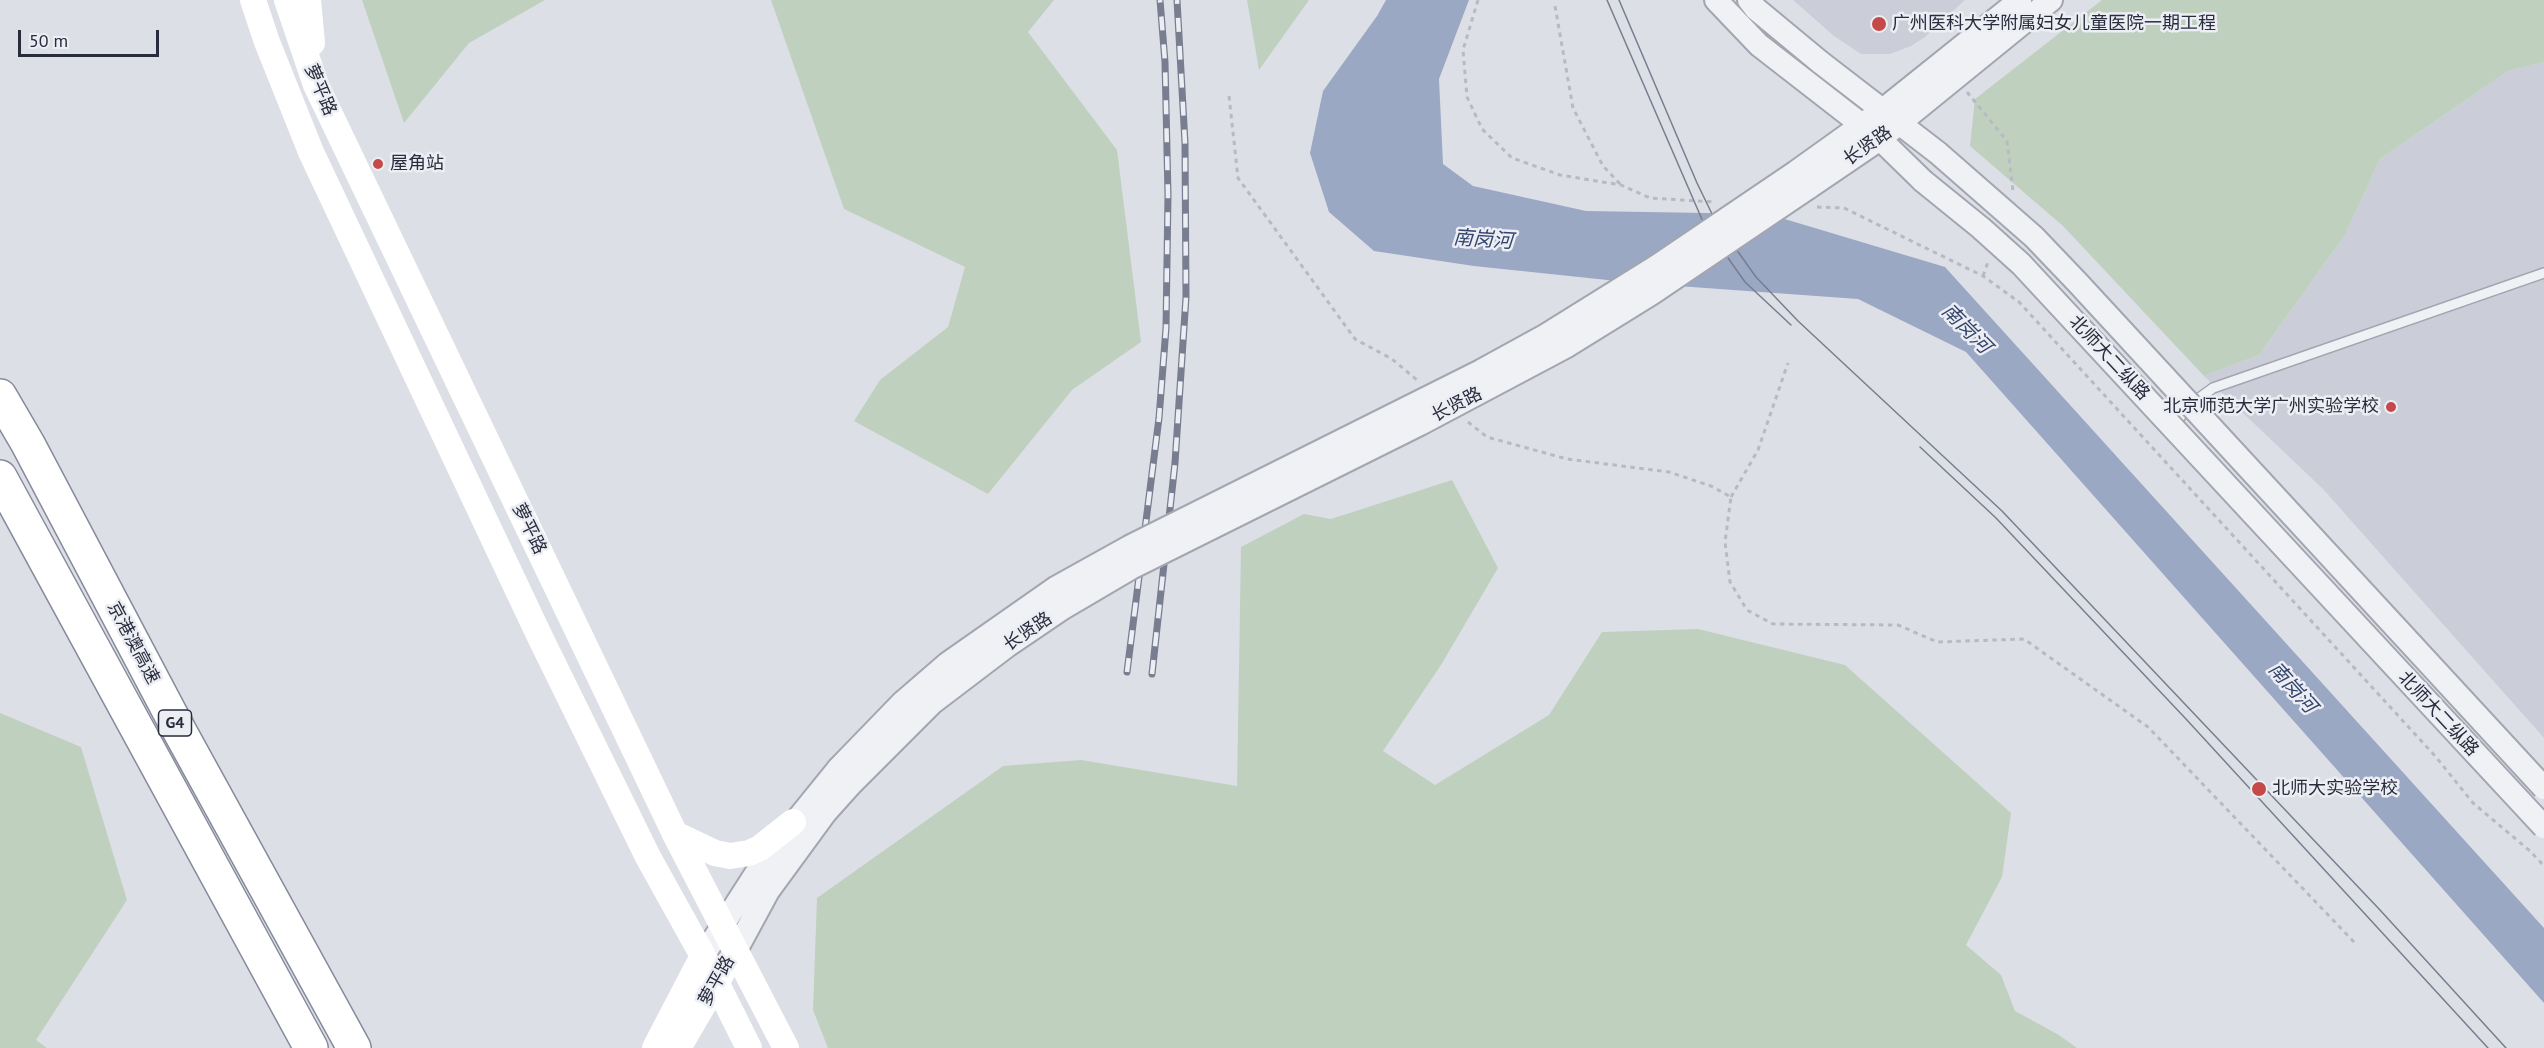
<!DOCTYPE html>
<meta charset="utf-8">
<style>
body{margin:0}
#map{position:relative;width:2544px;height:1048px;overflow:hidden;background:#dddfe6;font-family:"PT Sans",sans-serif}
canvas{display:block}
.scale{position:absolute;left:18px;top:30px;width:141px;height:27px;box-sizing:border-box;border:3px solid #282c3c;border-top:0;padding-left:8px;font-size:18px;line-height:21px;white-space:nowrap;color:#282c3c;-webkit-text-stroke:4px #eceef4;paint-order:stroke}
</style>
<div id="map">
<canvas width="2544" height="1048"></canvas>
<div class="scale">50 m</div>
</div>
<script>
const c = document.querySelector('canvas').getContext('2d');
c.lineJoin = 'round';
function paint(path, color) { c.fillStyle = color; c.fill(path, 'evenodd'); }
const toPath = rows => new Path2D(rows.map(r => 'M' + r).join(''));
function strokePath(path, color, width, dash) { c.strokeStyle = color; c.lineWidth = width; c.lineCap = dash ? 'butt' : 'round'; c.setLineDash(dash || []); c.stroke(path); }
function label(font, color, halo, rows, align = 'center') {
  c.font = font + ' "PT Sans","Noto Sans SC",sans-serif'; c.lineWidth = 5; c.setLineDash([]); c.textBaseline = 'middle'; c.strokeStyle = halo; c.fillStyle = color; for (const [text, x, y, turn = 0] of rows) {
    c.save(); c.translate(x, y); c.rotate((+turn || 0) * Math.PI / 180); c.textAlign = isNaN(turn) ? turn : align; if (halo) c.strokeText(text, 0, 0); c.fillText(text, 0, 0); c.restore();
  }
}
paint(toPath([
 [1793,0,1965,0,1925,37,1911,46,1890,54,1861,54,1834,36],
 [2544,62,2544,738,2323,489,2204,376,2259,355,2345,235,2380,159,2508,71]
]), '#cbced8');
paint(toPath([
 [362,0,545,0,469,43,404,123],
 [771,0,1054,0,1028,32,1117,150,1141,342,1072,390,988,494,854,421,880,380,948,327,965,267,844,209],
 [1247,0,1309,0,1259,70],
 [2102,0,2544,0,2544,62,2508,71,2380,159,2345,235,2259,355,2204,376,2063,226,1970,146,1975,99],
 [1452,480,1498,568,1441,665,1383,751,1435,785,1549,715,1602,632,1698,629,1845,665,2011,813,2002,877,1966,945,2001,975,2015,1011,2059,1035,2077,1048,828,1048,813,1010,817,898,1003,766,1081,760,1237,786,1241,547,1304,514,1331,519],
 [0,713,81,747,127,900,36,1040,47,1048,0,1048]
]), '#c0d0bf');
paint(toPath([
 [1386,0,1469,0,1439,79,1443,164,1473,186,1586,211,1768,214,1945,267,2544,928,2544,1003,1966,352,1858,299,1636,283,1474,266,1374,251,1329,212,1310,153,1323,91,1377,16]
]), '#9aa8c4');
const service = toPath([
 [2173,426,2191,404,2213,388,2544,273]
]);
const tertiary = toPath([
 [1716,0,1759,45,1880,139,1923,181],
 [1749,0,1756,9,1820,62,1938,153],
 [1796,172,1884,109,2020,0],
 [1808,188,1880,139,2051,0],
 [735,952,768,891,825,813,851,784],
 [703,956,766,858,839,768]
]);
const motorway = toPath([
 [0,396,28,444,179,730,354,1048],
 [0,477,311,1048]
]);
strokePath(service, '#a3a6b0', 12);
strokePath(tertiary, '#a3a6b0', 26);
strokePath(motorway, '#868b9c', 36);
strokePath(toPath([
 [1478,0,1463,50,1467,97,1482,129,1512,158,1560,175,1621,185,1650,198,1714,202],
 [1555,6,1573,108,1603,166,1621,185],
 [1967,92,2007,141,2013,191],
 [1229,96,1238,178,1355,339,1392,359,1417,380],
 [1817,207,1844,208,1983,276,2019,302,2436,757,2473,803,2530,851,2544,866],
 [1983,276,1988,262],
 [1468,422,1487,437,1567,459,1669,472,1711,486,1731,497,1725,542,1730,582,1747,610,1773,624,1898,625,1937,642,2024,639,2148,727,2356,944],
 [1731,497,1758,450,1788,363]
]), '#b8bac1', 3, [4.5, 4.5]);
strokePath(service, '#f0f1f5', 9);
strokePath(tertiary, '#f0f1f5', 22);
strokePath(toPath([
 [253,0,267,42,311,152,540,637,648,857,703,956,749,1048],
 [287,0,316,85,675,834,786,1048],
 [308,0,312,43],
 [675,834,715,853,730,856,749,853,760,848,793,822],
 [655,1048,703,956],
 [678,1048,722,973]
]), '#fff', 26);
strokePath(motorway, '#fff', 33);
strokePath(toPath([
 [1607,0,1704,224,1745,282,1791,325],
 [1619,0,1697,183,1714,218,1756,277,1798,321,2002,511,2380,910,2506,1048],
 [1920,447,1996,518,2186,719,2488,1048]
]), '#787d8f', 1.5);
const rail = toPath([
 [1127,672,1159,418,1166,328,1168,195,1165,62,1160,0],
 [1152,674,1175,463,1186,297,1185,143,1177,0]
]);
strokePath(rail, '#787d8f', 7);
strokePath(rail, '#eceef4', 4.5, [14]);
const tertiaryBridge = toPath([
 [1938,153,2034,237,2077,282,2544,788],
 [1923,181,1981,228,2021,264,2544,827],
 [839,768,903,702,947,664,1057,587,1129,547,1481,371,1543,337,1657,266,1796,172],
 [851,784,932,703,1007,646,1063,608,1131,568,1420,424,1567,346,1651,294,1808,188]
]);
strokePath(tertiaryBridge, '#a3a6b0', 26, []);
strokePath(tertiaryBridge, '#f0f1f5', 22);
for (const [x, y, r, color] of [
 [1879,24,8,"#c54948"],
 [378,164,6,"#c54948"],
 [2391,407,6,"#c54948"],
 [2259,789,8,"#c54948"]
]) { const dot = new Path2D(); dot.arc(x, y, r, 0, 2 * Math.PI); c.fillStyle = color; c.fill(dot); strokePath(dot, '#eceef4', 2); }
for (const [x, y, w] of [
 [175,723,33]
]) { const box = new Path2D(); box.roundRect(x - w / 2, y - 13, w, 26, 4.5); c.fillStyle = '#eceef4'; c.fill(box); strokePath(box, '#282c3c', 1.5); }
label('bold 16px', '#282c3c', null, [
 ["G4",175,723]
]);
label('18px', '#282c3c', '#eceef4', [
 ["广州医科大学附属妇女儿童医院一期工程",1892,24],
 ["屋角站",390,164],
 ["北京师范大学广州实验学校",2379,407,"right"],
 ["北师大实验学校",2272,789]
], 'left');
label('18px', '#282c3c', '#eceef4', [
 ["萝平路",320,90,67],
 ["长贤路",1868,146,-35],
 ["北师大二纵路",2109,358,47],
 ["长贤路",1457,405,-27],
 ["萝平路",529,529,64],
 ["长贤路",1028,632,-34],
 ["京港澳高速",133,643,62],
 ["北师大二纵路",2438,714,47],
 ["萝平路",717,981,-61]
]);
label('italic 20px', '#34456d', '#eceef4', [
 ["南岗河",1483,240,4],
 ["南岗河",1966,329,45],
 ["南岗河",2292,688,48]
]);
</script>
